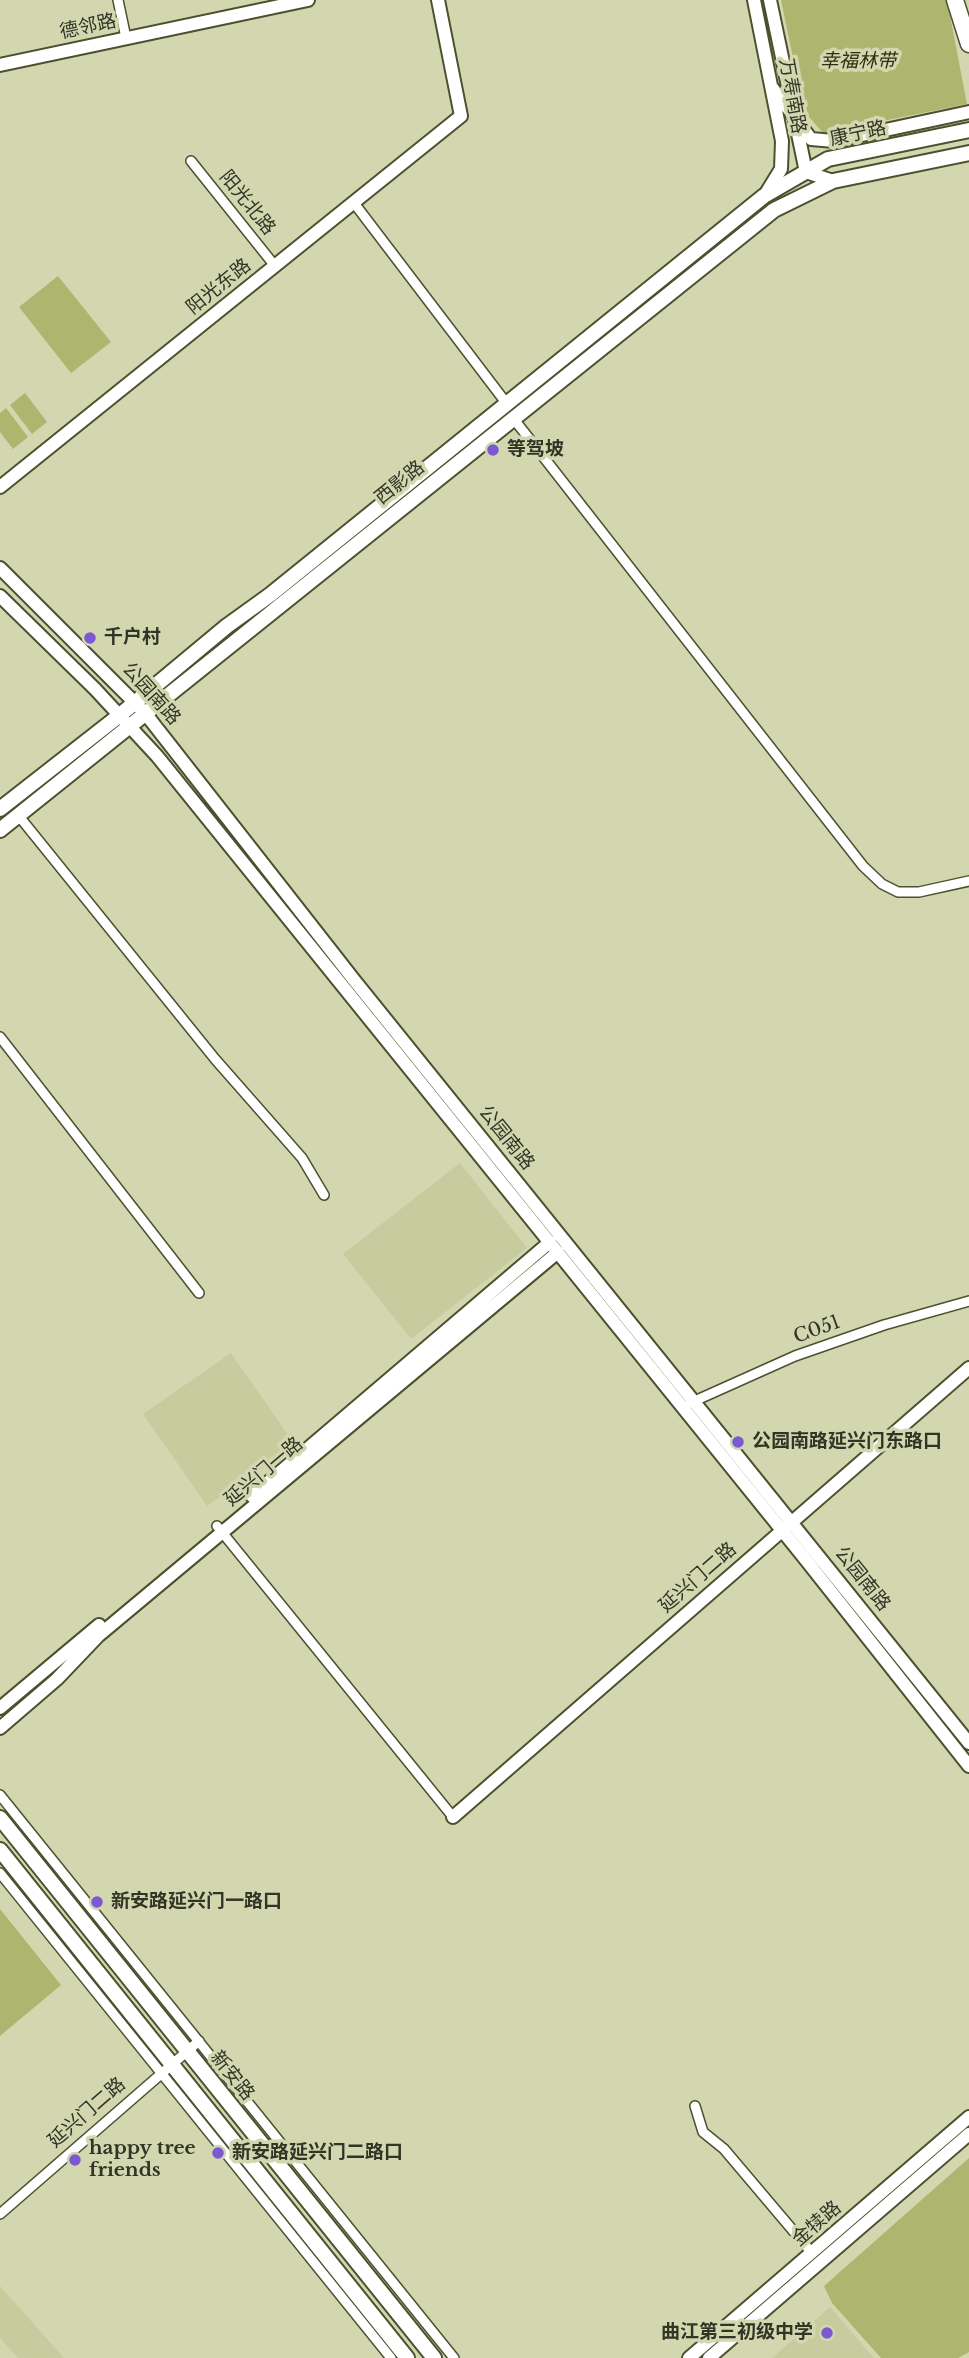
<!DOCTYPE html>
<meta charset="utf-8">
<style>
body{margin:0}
canvas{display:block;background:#d2d7b0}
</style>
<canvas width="969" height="2358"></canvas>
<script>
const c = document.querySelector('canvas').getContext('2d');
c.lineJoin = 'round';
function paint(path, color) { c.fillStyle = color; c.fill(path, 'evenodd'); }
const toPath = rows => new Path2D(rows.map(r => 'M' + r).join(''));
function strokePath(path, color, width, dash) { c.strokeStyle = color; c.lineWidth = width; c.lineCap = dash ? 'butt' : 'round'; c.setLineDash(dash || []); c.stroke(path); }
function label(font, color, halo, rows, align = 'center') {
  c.font = font + ' "Libre Baskerville","Noto Sans SC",serif'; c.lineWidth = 7; c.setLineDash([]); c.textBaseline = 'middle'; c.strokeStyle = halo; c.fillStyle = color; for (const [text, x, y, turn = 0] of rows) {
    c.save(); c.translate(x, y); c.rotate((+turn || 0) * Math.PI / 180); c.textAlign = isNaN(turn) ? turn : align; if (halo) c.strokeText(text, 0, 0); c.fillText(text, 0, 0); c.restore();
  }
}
paint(toPath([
 [460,1163,527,1248,411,1339,343,1254],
 [231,1353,295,1445,207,1506,143,1414],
 [0,2286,64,2358,18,2358,0,2338],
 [830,2307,874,2358,772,2358]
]), '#c7cc9e');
paint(toPath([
 [781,0,947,0,967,104,823,133,804,111],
 [58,276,111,342,71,373,19,307],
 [25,393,47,422,32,434,10,405],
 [6,408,28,437,13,449,0,432,0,413],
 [0,1909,61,1985,0,2036],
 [969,2158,969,2352,958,2358,881,2358,832,2303,824,2286]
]), '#aeb56e');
const street = toPath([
 [118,0,126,38],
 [191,161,275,266],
 [354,203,507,404],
 [513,418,863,866,882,884,898,892,919,892,969,881],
 [18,815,215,1059,302,1158,324,1195],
 [0,1037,199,1293],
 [690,1403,795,1356,884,1325,969,1301],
 [217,1526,453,1817],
 [0,1795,454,2358],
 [0,1873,391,2358],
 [695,2106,703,2132,724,2149,812,2253],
 [0,2214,199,2041]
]);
const secondary = toPath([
 [754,0,782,141,781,169,765,195],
 [770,0,806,172,833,181],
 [0,65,308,0],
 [771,86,811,139,834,141,969,112],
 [0,487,461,116,438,0],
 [0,568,145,713,354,980,969,1743],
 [0,596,95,689,157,756,806,1560,969,1766],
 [252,1496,550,1242],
 [0,1708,99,1625],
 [0,1728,57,1679,98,1636,558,1252],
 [453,1817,969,1368],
 [689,2358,969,2117],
 [709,2358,969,2134]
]);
const primary = toPath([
 [0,809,120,715,227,626,270,595,764,196,828,159,969,130],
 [0,830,774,210,833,181,969,153],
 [0,1818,434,2358],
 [0,1850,407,2358]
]);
const highway = toPath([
 [955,0,969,44]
]);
strokePath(street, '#4d502e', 12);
strokePath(secondary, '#4d502e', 16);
strokePath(primary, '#4d502e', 18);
strokePath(highway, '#4d502e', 19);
strokePath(street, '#fff', 9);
strokePath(secondary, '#fff', 12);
strokePath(primary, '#fff', 14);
strokePath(highway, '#fff', 16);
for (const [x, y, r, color] of [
 [493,450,7,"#7c59d3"],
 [90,638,7,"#7c59d3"],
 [738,1442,7,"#7c59d3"],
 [97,1902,7,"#7c59d3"],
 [218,2153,7,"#7c59d3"],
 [75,2160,7,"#7c59d3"],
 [827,2333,7,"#7c59d3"]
]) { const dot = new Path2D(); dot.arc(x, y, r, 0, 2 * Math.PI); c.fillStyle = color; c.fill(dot); strokePath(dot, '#d2d7b0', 2.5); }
label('19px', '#323425', '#d2d7b0', [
 ["德邻路",88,27,-12],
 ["万寿南路",792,96,80],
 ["康宁路",858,134,-12],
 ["阳光北路",247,203,51],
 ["阳光东路",219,287,-39],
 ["西影路",400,483,-39],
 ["公园南路",151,694,48],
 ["公园南路",506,1138,51],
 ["C051",817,1330,-20],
 ["延兴门一路",264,1472,-40],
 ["延兴门二路",698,1578,-41],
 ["公园南路",862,1579,51],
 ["新安路",232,2076,51],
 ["延兴门二路",87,2113,-41],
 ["金犊路",817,2224,-41]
]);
label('italic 19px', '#2d2f0d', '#d2d7b0', [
 ["幸福林带",858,62]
]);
label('bold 19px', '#323425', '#d2d7b0', [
 ["等驾坡",507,450],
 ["千户村",104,638],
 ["公园南路延兴门东路口",752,1442],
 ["新安路延兴门一路口",111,1902],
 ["happy tree",89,2149],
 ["friends",89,2171],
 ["新安路延兴门二路口",232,2153],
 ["曲江第三初级中学",813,2333,"right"]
], 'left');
</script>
